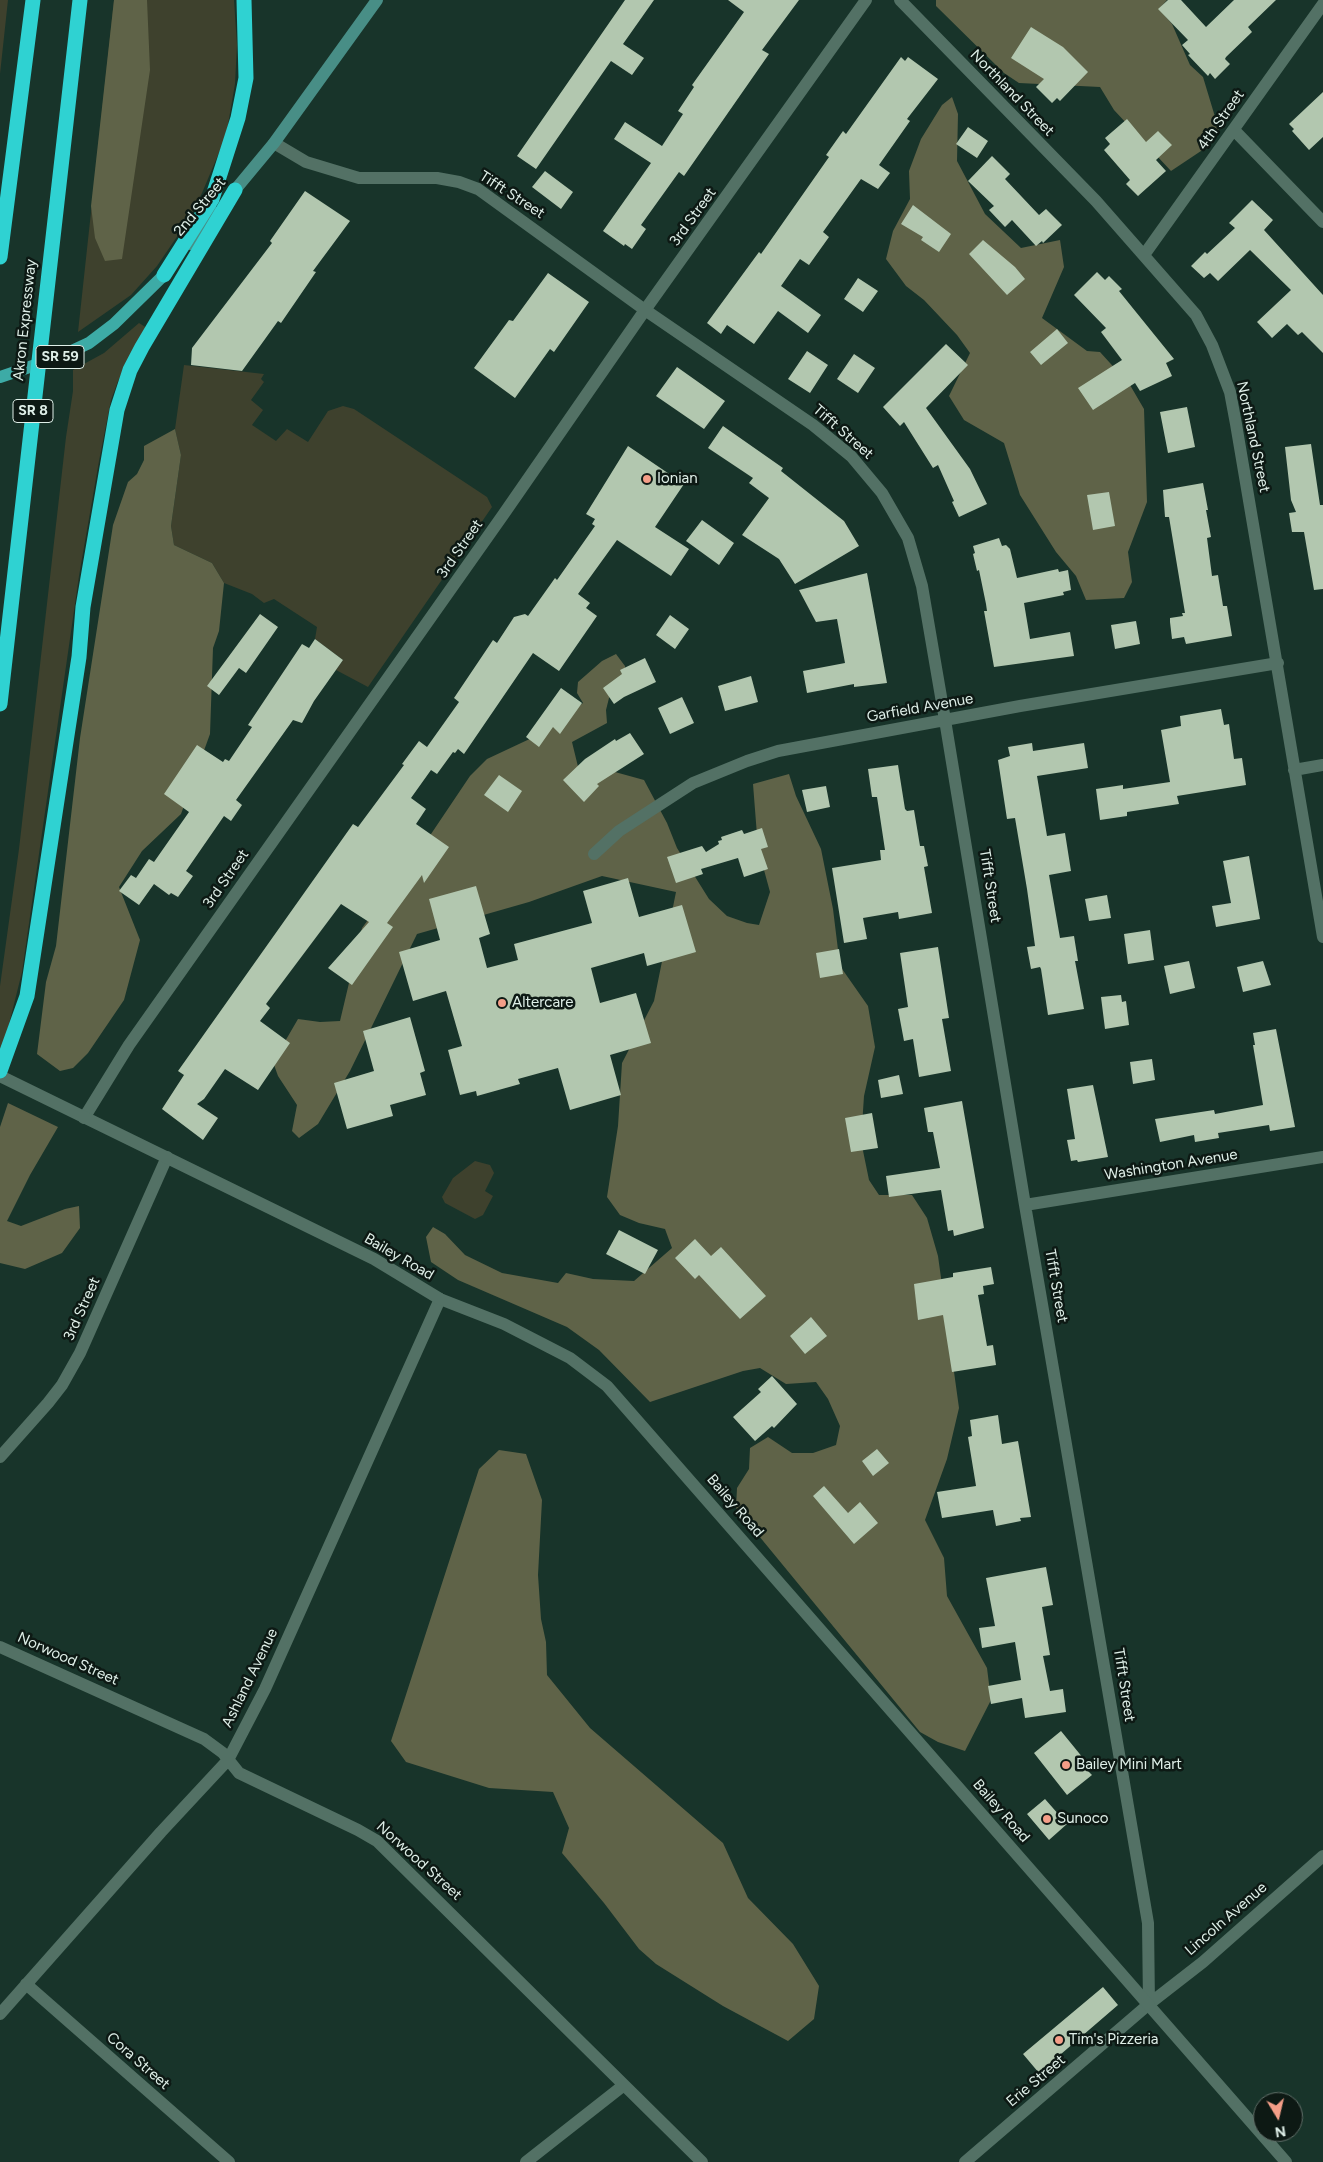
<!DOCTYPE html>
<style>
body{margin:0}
#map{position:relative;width:1323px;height:2162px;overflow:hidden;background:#18342a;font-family:Figtree,sans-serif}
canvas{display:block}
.north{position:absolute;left:1253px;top:2092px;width:50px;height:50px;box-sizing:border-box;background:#0d1914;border:1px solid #616f69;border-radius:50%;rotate:171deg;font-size:14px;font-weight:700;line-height:20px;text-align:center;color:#dfefe8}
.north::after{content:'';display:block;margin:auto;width:18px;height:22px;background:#f49e88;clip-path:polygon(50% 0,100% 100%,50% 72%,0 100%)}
</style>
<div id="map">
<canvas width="1323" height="2162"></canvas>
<div class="north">N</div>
</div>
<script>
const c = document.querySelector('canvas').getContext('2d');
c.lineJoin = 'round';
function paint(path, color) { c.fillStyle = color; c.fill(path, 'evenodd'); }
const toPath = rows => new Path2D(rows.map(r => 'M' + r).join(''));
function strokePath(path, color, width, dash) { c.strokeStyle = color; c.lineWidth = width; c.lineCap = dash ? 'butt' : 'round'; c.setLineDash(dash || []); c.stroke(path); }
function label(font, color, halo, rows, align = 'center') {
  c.font = font + ' Figtree,sans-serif'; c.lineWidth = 5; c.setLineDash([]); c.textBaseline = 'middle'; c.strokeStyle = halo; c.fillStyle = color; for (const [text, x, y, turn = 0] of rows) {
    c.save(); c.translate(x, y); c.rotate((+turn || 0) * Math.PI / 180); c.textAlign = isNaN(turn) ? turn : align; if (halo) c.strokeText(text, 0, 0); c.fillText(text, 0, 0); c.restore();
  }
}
paint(toPath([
 [0,0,8,0,0,74],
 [114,0,234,0,237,45,235,84,226,136,202,193,189,219,157,266,131,295,78,332],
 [139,323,147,328,118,381,111,400,99,461,79,576,22,972,0,1060,0,986,19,849,66,437,73,391,73,370,104,353],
 [184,365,264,374,261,379,264,382,251,400,263,410,252,425,276,441,287,429,308,442,328,411,343,406,354,409,487,497,492,507,368,687,336,670,343,660,315,639,317,627,274,599,264,603,252,594,224,583,212,563,174,545,171,526,181,455,175,429],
 [475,1161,490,1165,494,1173,485,1191,493,1196,483,1215,475,1219,445,1203,442,1197,453,1178]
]), '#3e412d');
paint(toPath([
 [114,0,147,0,150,70,122,259,105,261,95,238,91,206],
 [936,0,1167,0,1159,9,1172,24,1190,65,1203,77,1219,130,1204,149,1171,171,1114,110,1100,87,1019,83,1004,73,936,6],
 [952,97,958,114,957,161,985,214,1021,248,1060,240,1064,267,1042,318,1087,351,1100,352,1130,385,1144,409,1147,502,1128,552,1132,582,1124,598,1086,600,1076,576,1056,552,1020,495,1004,443,964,420,949,396,970,353,957,335,924,300,906,286,886,259,893,231,910,199,909,171,921,139,942,105],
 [175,429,181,455,171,526,174,545,212,563,224,583,219,631,213,648,210,734,181,814,142,851,119,887,140,940,124,1000,88,1053,73,1068,60,1071,37,1054,46,982,56,946,80,738,113,525,128,482,137,474,144,460,144,446],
 [616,654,625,666,625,674,609,698,606,710,607,723,572,742,581,779,615,772,644,780,667,823,677,848,709,899,727,916,747,923,759,925,770,892,758,848,753,784,789,774,796,796,821,849,833,909,840,966,868,1006,875,1047,864,1096,861,1141,869,1180,879,1195,912,1195,927,1218,938,1256,959,1408,947,1459,925,1520,944,1558,947,1596,987,1668,991,1700,965,1751,938,1742,920,1732,736,1508,737,1488,749,1469,750,1448,768,1437,792,1453,813,1453,836,1445,840,1426,828,1399,816,1382,786,1384,760,1368,743,1371,650,1402,599,1350,567,1327,458,1280,431,1262,426,1237,433,1227,445,1234,465,1255,502,1273,558,1283,566,1273,593,1279,634,1281,672,1248,665,1229,639,1223,620,1215,607,1197,618,1126,622,1063,654,1001,676,892,602,876,529,902,417,934,350,1071,318,1124,299,1138,292,1131,297,1105,278,1076,273,1062,298,1019,320,1022,340,1021,362,928,429,837,470,776,487,759,536,736,583,703,577,693,578,682,602,661],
 [8,1103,58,1127,30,1175,7,1221,21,1226,65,1209,79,1206,80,1228,62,1253,25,1269,0,1263,0,1127],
 [499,1450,526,1454,542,1500,538,1575,541,1619,546,1642,547,1675,590,1728,723,1843,748,1898,793,1944,819,1986,814,2019,788,2041,723,2006,656,1964,639,1949,604,1903,562,1853,569,1828,553,1792,489,1788,406,1762,391,1741,479,1469]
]), '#5f6348');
paint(toPath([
 [625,0,654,0,623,44,644,58,632,75,611,61,536,169,517,156],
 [728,0,799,0,762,50,769,54,684,176,679,172,641,225,646,229,632,249,625,244,624,246,603,231,651,163,614,139,625,122,662,146,683,114,678,111,694,87,692,85,744,12],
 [1168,0,1181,0,1206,27,1234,0,1276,0,1248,27,1252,32,1226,57,1225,59,1230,64,1215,79,1210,73,1208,76,1188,55,1190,54,1182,45,1188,40,1158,9],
 [1031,27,1063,47,1088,72,1060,101,1057,98,1052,103,1036,87,1044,79,1011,58],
 [901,57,905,61,908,57,938,79,907,119,910,121,879,165,890,173,878,189,861,179,823,232,829,237,809,265,800,259,781,286,821,315,808,333,778,311,754,344,727,325,721,334,707,323,759,252,761,254,829,157,826,155,843,131,846,134],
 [1323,92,1323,137,1309,150,1292,131,1294,129,1289,124],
 [1127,119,1146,142,1158,131,1172,145,1156,160,1166,171,1138,196,1126,184,1130,180,1104,150,1110,144,1105,138],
 [968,127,988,141,977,158,956,144],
 [992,156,1010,174,1005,179,1039,215,1046,209,1062,225,1043,243,1042,241,1036,246,1012,220,1005,227,989,210,994,206,968,181],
 [545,171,573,192,561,209,532,187],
 [305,191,350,221,313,271,316,272,281,323,278,321,242,371,191,365,192,348,272,243,270,241],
 [1252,200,1273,220,1264,230,1323,295,1323,353,1302,332,1298,335,1287,324,1272,338,1257,322,1291,290,1250,250,1218,281,1210,273,1204,278,1191,266,1205,252,1207,254,1235,228,1229,223],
 [913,205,951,234,939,252,921,240,923,237,901,224],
 [983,240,1015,267,1025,279,1007,295,969,254],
 [1097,272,1105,280,1109,276,1122,289,1119,291,1174,359,1166,363,1172,376,1140,391,1135,383,1093,410,1078,388,1122,360,1101,332,1106,328,1074,295],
 [548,273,589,302,554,352,550,349,515,398,474,368,509,320,513,321],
 [858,278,878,291,863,312,844,299],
 [1057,329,1068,343,1041,365,1030,352],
 [946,344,968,365,926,408,970,469,987,504,959,517,952,502,954,501,938,465,933,468,904,422,900,426,883,407],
 [807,351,828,365,810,393,788,379],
 [854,354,875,368,858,393,837,379],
 [677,367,725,401,704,429,656,396],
 [1187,407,1195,447,1168,453,1160,412],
 [723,426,783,468,781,471,844,521,859,546,795,584,779,559,742,535,769,498,749,483,753,478,708,448],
 [1311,444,1320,505,1323,505,1323,589,1314,590,1304,532,1292,532,1289,513,1296,512,1291,500,1285,447],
 [628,446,684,484,655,527,689,549,671,576,617,540,578,594,590,603,586,608,597,616,559,671,533,653,464,754,458,749,455,753,453,752,437,774,431,770,411,798,426,809,416,824,449,847,424,883,422,875,387,923,393,927,352,985,328,968,369,922,341,904,266,1004,270,1008,260,1021,290,1043,258,1090,225,1069,204,1099,197,1104,218,1118,203,1140,162,1109,184,1075,178,1071,353,824,358,827,404,765,402,764,419,741,427,747,459,702,454,698,493,640,497,643,514,617,525,614,528,616,555,578,557,580,595,526,592,524,595,519,586,514],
 [1203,483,1208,510,1206,510,1211,537,1207,538,1212,576,1218,575,1223,606,1227,606,1232,636,1186,644,1184,637,1172,639,1170,622,1170,618,1183,616,1182,613,1185,613,1169,517,1165,517,1163,490],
 [1109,492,1115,526,1093,530,1087,495],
 [702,520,734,543,719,565,686,541],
 [999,538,1002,546,1006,545,1010,549,1017,578,1058,569,1059,572,1068,570,1071,590,1063,592,1064,595,1024,603,1030,639,1070,632,1074,656,994,667,984,611,987,611,986,604,979,570,977,571,973,554,975,553,973,546],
 [867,573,887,683,854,687,854,684,807,693,803,671,845,663,837,619,816,622,799,590],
 [260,614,278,627,246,673,239,668,219,695,207,686],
 [670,615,689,629,675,649,656,635],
 [1136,621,1140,644,1115,649,1111,625],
 [315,639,343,660,314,701,302,723,293,720,236,800,242,805,231,821,224,816,186,871,193,876,178,897,171,893,169,895,154,884,139,905,119,891,131,875,136,878,149,859,154,862,189,812,164,794,197,745,223,762,225,759,229,761,252,727,248,725,302,644,309,648],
 [645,658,656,682,624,697,614,704,603,688,622,674,620,670],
 [751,676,758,702,725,711,718,686],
 [561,688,582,703,560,734,553,727,539,747,526,737],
 [682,697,694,723,670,734,658,708],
 [1221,709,1224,725,1229,724,1234,759,1242,758,1246,785,1177,796,1179,804,1127,812,1127,816,1100,820,1096,789,1123,785,1123,789,1170,782,1161,730,1181,726,1180,716],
 [630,733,644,754,597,784,599,786,584,802,563,780,585,759,615,739,616,741],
 [1032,743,1033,751,1084,743,1088,768,1037,776,1047,836,1065,833,1071,871,1049,875,1060,938,1074,936,1078,961,1075,961,1084,1009,1048,1015,1041,969,1040,967,1031,969,1027,947,1035,946,1027,889,1015,818,1007,819,998,760,1010,756,1008,747],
 [898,765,905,809,907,811,914,810,920,846,924,846,928,866,924,867,932,913,899,919,898,912,863,918,867,939,844,943,832,868,881,860,880,850,885,850,877,797,872,797,868,769],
 [499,775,522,791,508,812,484,795],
 [826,786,830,807,807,812,802,790],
 [762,828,768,847,761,849,768,869,744,877,738,858,701,869,703,874,676,883,667,857,702,846,706,852,719,844,718,841,722,840,721,837,742,830,744,834],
 [1249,856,1260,919,1216,927,1212,906,1231,903,1223,861],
 [628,878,639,917,682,905,696,952,647,966,644,953,591,968,600,1003,636,993,651,1043,610,1055,621,1095,570,1110,558,1068,518,1079,520,1084,477,1096,476,1091,460,1095,448,1050,462,1046,446,991,413,1001,399,952,440,940,429,899,476,886,490,934,479,938,487,968,518,960,514,944,592,923,583,891],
 [1107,895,1111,918,1089,921,1085,899],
 [1150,930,1154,960,1128,964,1124,934],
 [938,947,949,1018,942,1019,951,1071,919,1077,913,1039,904,1041,898,1009,908,1007,900,953],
 [839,949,843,974,820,978,816,953],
 [1189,961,1195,988,1170,994,1164,966],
 [1263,961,1271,985,1243,992,1237,967],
 [1121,995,1122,1002,1126,1001,1129,1025,1105,1029,1101,997],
 [410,1017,425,1071,420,1073,426,1095,390,1105,393,1116,347,1129,334,1083,374,1071,363,1031],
 [1276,1029,1295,1127,1270,1131,1269,1125,1218,1133,1219,1138,1195,1142,1194,1135,1160,1142,1155,1119,1214,1110,1215,1114,1263,1105,1253,1045,1255,1045,1253,1033],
 [1152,1059,1155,1080,1133,1084,1130,1062],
 [899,1075,903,1094,881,1098,878,1080],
 [1093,1085,1108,1157,1078,1162,1077,1160,1071,1161,1067,1140,1075,1139,1067,1089],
 [962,1101,984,1228,954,1236,953,1230,948,1231,941,1190,889,1197,886,1176,940,1168,933,1132,928,1132,924,1108],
 [872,1113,878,1148,851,1152,845,1118],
 [619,1230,658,1250,645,1274,606,1254],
 [695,1239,711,1256,721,1247,766,1296,740,1319,699,1275,695,1279,675,1258],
 [991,1267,994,1284,983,1286,984,1294,978,1295,987,1346,993,1345,996,1365,952,1372,943,1315,918,1320,914,1284,953,1277,953,1273],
 [811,1317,827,1336,805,1354,790,1336],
 [772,1376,797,1404,774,1428,772,1426,755,1441,733,1417,761,1392,758,1389],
 [998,1415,1002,1444,1018,1441,1031,1517,1020,1518,1021,1521,996,1526,993,1510,942,1518,937,1492,976,1486,968,1437,972,1436,970,1420],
 [877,1449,889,1463,873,1476,862,1461],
 [824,1486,848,1513,860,1502,878,1523,854,1544,813,1496],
 [1046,1567,1053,1605,1042,1607,1050,1655,1043,1656,1050,1691,1063,1689,1066,1712,1025,1718,1022,1698,991,1704,988,1686,1021,1680,1015,1642,982,1648,979,1628,995,1626,986,1578],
 [1061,1731,1092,1769,1088,1771,1092,1775,1067,1795,1034,1753],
 [1045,1799,1067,1824,1049,1840,1027,1814],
 [1103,1987,1118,2005,1039,2073,1023,2054]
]), '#b2c7af');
strokePath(toPath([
 [900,0,1096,201,1196,315,1212,345,1230,392,1236,424,1323,937],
 [1234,130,1323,222],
 [274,143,306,162,359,178,437,178,459,182,478,189,645,310,813,425,851,456,882,493,908,538,922,586,945,720,1025,1205,1148,1923,1149,2004],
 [1144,255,1323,4],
 [1294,770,1323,765],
 [594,854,619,831,693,783,747,761,778,751,1020,706,1278,663],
 [84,1118,129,1045,503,515,645,310,866,0],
 [1025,1205,1323,1157],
 [0,1457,48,1403,62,1385,80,1353,167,1157],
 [0,1647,204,1739,223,1753,239,1773,358,1830,377,1841,702,2162],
 [26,1984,229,2162],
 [0,2014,161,1832,228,1760,265,1689,440,1299],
 [526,2162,624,2085],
 [965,2162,1149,2004,1203,1962,1323,1856]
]), '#537165', 12);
strokePath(toPath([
 [0,1076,374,1259,440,1299,504,1324,570,1358,607,1386,1286,2162]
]), '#537165', 12);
strokePath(toPath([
 [230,196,274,143,377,0],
 [190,244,216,213]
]), '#488e86', 12);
strokePath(toPath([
 [0,377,59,357,89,343,114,324,164,275]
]), '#3daba6', 12);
strokePath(toPath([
 [0,257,33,0],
 [164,275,212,199,238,118,246,78,244,0],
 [0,704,80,0],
 [0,1071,27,996,79,657,83,607,117,410,130,370,142,347,235,190]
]), '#2fd2d2', 15);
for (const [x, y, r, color] of [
 [647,479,5,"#f49e88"],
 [502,1003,5,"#f49e88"],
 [1066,1765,5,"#f49e88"],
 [1047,1819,5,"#f49e88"],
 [1059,2040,5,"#f49e88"]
]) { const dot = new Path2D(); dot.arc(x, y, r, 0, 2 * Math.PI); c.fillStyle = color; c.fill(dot); strokePath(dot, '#0d1914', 2); }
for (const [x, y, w] of [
 [60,357,48],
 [33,411,40]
]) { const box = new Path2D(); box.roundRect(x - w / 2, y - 11.5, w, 23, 4); c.fillStyle = '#0d1914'; c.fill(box); strokePath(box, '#dfefe8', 1); }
label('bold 14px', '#dfefe8', null, [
 ["SR 59",60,357],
 ["SR 8",33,411]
]);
label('15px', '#dfefe8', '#0d1914', [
 ["Northland Street",1012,93,46],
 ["4th Street",1221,120,-55],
 ["Tifft Street",512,195,33],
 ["2nd Street",200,207,-50],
 ["3rd Street",693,217,-54],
 ["Akron Expressway",25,320,-84],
 ["Tifft Street",843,432,41],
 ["Northland Street",1253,437,78],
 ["3rd Street",460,549,-55],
 ["Garfield Avenue",920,708,-10],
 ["3rd Street",226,879,-55],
 ["Tifft Street",990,886,81],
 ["Washington Avenue",1171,1165,-9],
 ["Bailey Road",399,1257,30],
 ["Tifft Street",1056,1286,80],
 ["3rd Street",82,1309,-66],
 ["Bailey Road",735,1506,49],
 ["Norwood Street",68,1659,24],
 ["Ashland Avenue",250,1678,-64],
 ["Tifft Street",1124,1685,81],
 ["Bailey Road",1001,1811,49],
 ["Norwood Street",419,1861,42],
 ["Lincoln Avenue",1226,1919,-41],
 ["Cora Street",138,2061,41],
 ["Erie Street",1036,2081,-40]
]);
label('15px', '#dfefe8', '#0d1914', [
 ["Ionian",657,479],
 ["Altercare",512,1003],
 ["Bailey Mini Mart",1076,1765],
 ["Sunoco",1057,1819],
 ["Tim's Pizzeria",1069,2040]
], 'left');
</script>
